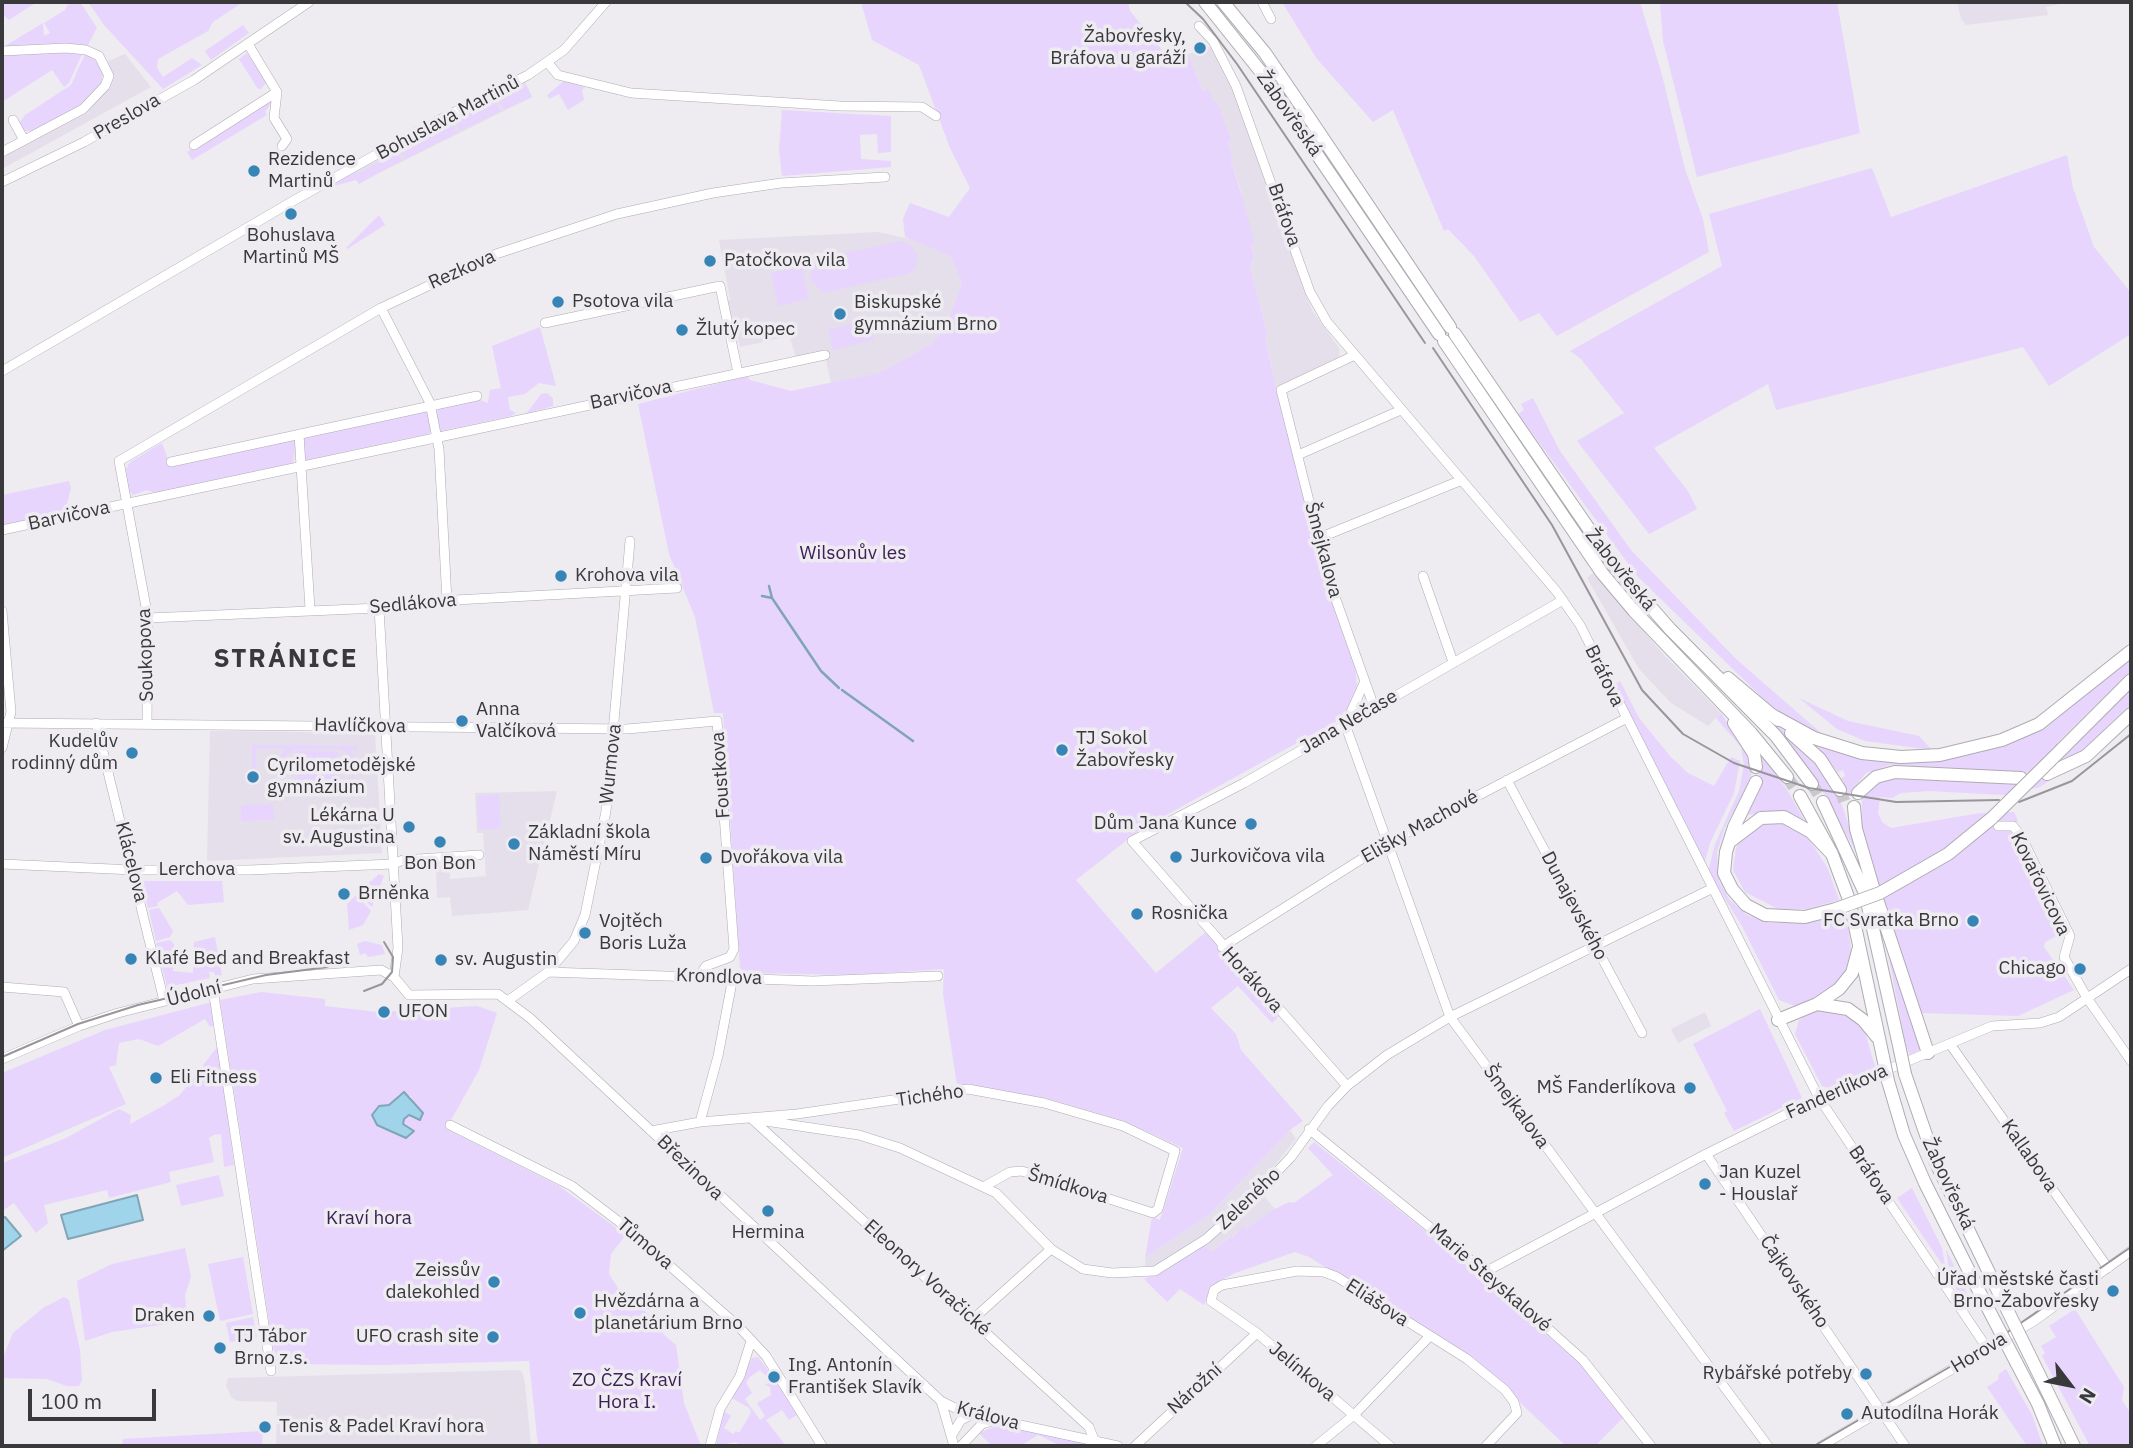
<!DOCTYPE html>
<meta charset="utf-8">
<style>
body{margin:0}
#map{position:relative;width:2133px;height:1448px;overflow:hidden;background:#eeebf1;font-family:"IBM Plex Sans",sans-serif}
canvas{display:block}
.frame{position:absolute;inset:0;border:4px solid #39383b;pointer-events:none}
.north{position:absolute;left:2035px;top:1350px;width:70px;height:70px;-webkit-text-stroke:5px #eeebf1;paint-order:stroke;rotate:122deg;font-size:19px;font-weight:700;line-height:28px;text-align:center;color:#39383b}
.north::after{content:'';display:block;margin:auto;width:24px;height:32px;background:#39383b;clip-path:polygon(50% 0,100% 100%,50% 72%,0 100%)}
.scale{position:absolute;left:28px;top:1389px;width:128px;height:32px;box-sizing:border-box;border:4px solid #39383b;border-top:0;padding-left:9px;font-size:21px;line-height:24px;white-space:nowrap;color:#39383b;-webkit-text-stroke:5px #eeebf1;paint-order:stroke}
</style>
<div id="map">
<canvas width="2133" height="1448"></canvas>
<div class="frame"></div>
<div class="north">N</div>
<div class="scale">100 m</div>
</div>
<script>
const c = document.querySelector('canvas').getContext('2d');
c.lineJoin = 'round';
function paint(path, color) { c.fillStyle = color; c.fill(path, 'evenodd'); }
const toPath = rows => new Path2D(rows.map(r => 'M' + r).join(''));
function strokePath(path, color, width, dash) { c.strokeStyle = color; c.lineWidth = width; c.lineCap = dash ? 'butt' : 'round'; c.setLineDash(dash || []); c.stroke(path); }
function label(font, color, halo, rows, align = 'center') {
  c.font = font + ' "IBM Plex Sans",sans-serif'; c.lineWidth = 7; c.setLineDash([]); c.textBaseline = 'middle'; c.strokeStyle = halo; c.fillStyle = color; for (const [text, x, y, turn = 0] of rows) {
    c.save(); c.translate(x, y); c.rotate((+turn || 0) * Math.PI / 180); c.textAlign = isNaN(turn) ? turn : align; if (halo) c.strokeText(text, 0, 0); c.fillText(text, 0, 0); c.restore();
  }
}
paint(toPath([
 [1957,2,2069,2,2046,7,2048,15,1966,25,1961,19],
 [1219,44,1304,291,1313,312,1340,349,1339,357,1276,387,1265,337,1268,336,1250,266,1254,258,1240,188,1231,160,1233,159,1217,101,1213,102,1203,91,1188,54],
 [125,54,151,87,2,169,2,158,89,112,87,109,110,75,108,61],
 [525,82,532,97,361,182,355,171],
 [878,232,914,240,950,256,962,283,945,328,933,343,881,372,831,383,824,352,796,357,788,332,780,333,781,338,740,347,727,301,730,299,719,240],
 [1594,572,1663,654,1721,713,1708,726,1671,703,1639,669,1587,578],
 [210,731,375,733,382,853,207,861],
 [557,791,528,910,452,916,450,897,437,898,436,866,449,866,450,879,486,876,483,833,477,833,475,793],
 [1705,1012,1711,1026,1678,1043,1671,1029],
 [1290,1130,1296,1139,1256,1188,1206,1233,1161,1264,1146,1268,1145,1258,1209,1215],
 [1262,1194,1275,1209,1246,1229,1243,1226,1232,1238,1230,1236,1211,1252,1204,1244],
 [519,1370,522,1372,525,1383,531,1446,276,1446,277,1402,238,1401,232,1398,226,1386,228,1378]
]), '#e5dfec');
paint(toPath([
 [2,2,37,2,9,20,2,14],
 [69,2,80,2,97,28,87,47,5,46,43,23,44,36,50,33,44,23,65,10],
 [88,2,243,2,213,22,208,31,158,59,157,68,163,77,192,58,202,65,163,89,104,25],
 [861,2,1128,2,1130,11,1175,66,1188,54,1203,91,1209,89,1213,102,1217,101,1231,140,1228,142,1233,159,1231,160,1254,238,1254,243,1251,245,1254,257,1250,266,1268,336,1265,338,1276,387,1326,581,1355,664,1357,686,1344,717,1141,829,1076,880,1156,973,1206,932,1279,1016,1272,1023,1238,986,1211,1008,1236,1034,1241,1050,1303,1121,1290,1130,1209,1215,1145,1258,1152,1217,1160,1220,1183,1148,1124,1121,1045,1098,957,1085,943,994,944,969,853,975,746,973,740,968,723,713,714,713,695,617,669,554,638,404,747,376,750,380,791,391,881,372,933,343,945,328,962,283,950,256,905,237,903,219,910,203,949,217,970,188,950,148,919,65,872,40],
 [1282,2,1640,2,1662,75,1685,169,1703,219,1709,252,1557,336,1539,313,1520,322,1474,256,1448,229,1444,231,1393,110,1373,122,1317,59],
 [1660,2,1837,2,1860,133,1697,177,1663,41],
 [243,25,249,33,211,60,205,51],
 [64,52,82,54,69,83,64,87,52,70,2,102,2,55],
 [247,53,267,82,261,89,258,89,239,59],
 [85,54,94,59,103,72,101,85,75,109,33,131,23,131,20,122,25,115,71,85],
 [564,81,585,87,582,90,584,100,568,110,559,94,549,99,547,95],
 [527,86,532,97,504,110,498,99],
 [274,99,265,112,267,115,192,160,187,152],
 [495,100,501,111,460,131,455,121],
 [782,110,891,116,891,152,878,153,877,134,860,135,861,159,891,161,891,167,782,176,779,150],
 [451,121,457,133,405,159,401,150],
 [397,152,402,160,359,184,356,180,326,188,325,185,355,171,357,174],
 [2067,155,2073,188,2094,247,2131,293,2131,334,2049,386,2023,347,1776,410,1768,384,1654,448,1688,491,1697,509,1649,534,1577,441,1624,413,1581,359,1570,351,1722,266,1709,214,1872,168,1891,217],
 [379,215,385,225,347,249,346,248],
 [902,241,912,246,918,256,916,267,910,273,824,293,810,279,812,268,819,258],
 [802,266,809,299,778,306,771,273],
 [869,320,874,340,833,350,828,330],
 [540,327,556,386,539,383,525,394,508,397,510,410,516,413,511,416,441,431,439,429,436,413,439,408,480,400,488,403,490,390,501,388,492,346],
 [547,393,553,398,553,406,526,414,541,394],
 [1533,398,1560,451,1631,550,1736,659,1828,739,1793,721,1768,703,1638,577,1518,414,1524,410,1521,404],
 [425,411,429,415,431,431,428,434,302,461,303,437],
 [294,438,297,439,293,463,155,493,147,490,133,495,129,491,126,469,130,462,162,443,168,459],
 [69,481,71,488,65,512,2,526,2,495],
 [2131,656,2131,670,2057,743,2068,753,2131,688,2131,706,2082,753,2034,772,2005,774,1890,765,1866,773,1849,794,1841,778,1845,776,1843,770,1838,772,1817,746,1859,757,1947,759,1987,750,2039,730,2056,719],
 [1620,681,1639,718,1670,756,1688,773,1714,786,1731,757,1740,761,1734,793,1710,843,1704,865,1614,685],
 [1799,698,1848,721,1919,736,1932,750,1865,741,1837,729],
 [1721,713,1749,757,1752,770,1749,785,1725,827,1717,852,1719,881,1729,899,1747,915,1769,923,1807,923,1844,914,1849,933,1852,959,1841,981,1819,996,1795,1006,1779,1000,1742,926,1708,872,1715,844,1739,791,1744,765,1741,747,1716,718],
 [1772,721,1806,749,1836,788,1861,861,1813,774],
 [252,745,358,746,358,750,349,750,356,759,357,770,352,781,342,786,293,786,283,780,278,769,280,757,286,749,256,749,257,786,252,786],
 [340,749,349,754,354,764,352,776,342,783,297,784,287,780,282,772,283,758,294,750],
 [297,751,338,752,338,782,297,782],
 [1763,757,1789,793,1804,820,1780,811,1746,815,1759,790,1760,758],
 [2057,775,2040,787,2004,795,1929,791,1901,793,1892,798,1880,797,1878,813,1882,822,1891,828,1981,813,2014,812,2018,821,2012,825,2013,832,2062,933,2045,942,2044,947,2074,990,2018,1016,1920,1013,1895,947,1862,829,1862,794,1883,776,2037,781],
 [499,794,501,828,479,830,477,796],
 [273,804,274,820,241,821,241,805],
 [1782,822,1805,835,1813,845,1828,869,1839,900,1807,909,1778,909,1745,892,1733,870,1736,848,1742,837,1759,824],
 [379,874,384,876,372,907,358,893],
 [142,881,222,881,224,902,188,905,177,891,157,903,158,906,148,908],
 [356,895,371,911,363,925,349,930,347,904],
 [159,908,173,931,170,937,156,941,149,910],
 [215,937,222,975,216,977,214,972,199,971,209,972,210,978,167,987,156,943,170,940,174,944,173,971,193,973,193,963,198,958,193,956,194,942],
 [365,941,382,945,385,954,368,957,365,953,360,955,357,944],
 [1887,949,1921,1049,1910,1055,1906,1046],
 [261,992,325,999,325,1006,378,1012,477,1006,497,1013,479,1070,446,1129,559,1186,626,1235,611,1254,609,1274,618,1288,668,1331,662,1333,676,1345,684,1403,701,1446,538,1446,529,1361,383,1365,289,1364,278,1360,273,1347,220,1000],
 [399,1094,411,1096,414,1106,422,1110,417,1120,406,1116,403,1121,405,1127,397,1135,374,1122,379,1107,389,1105],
 [212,1002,216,1024,210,1027,205,1019,158,1046,139,1039,119,1043,116,1065,109,1067,126,1104,2,1158,2,1073,105,1030],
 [1760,1009,1802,1098,1734,1131,1724,1113,1727,1111,1693,1044],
 [1817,1009,1845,1012,1864,1029,1876,1070,1837,1083,1831,1089,1822,1086,1795,1034,1799,1020],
 [218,1046,234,1165,224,1167,221,1134,214,1135,209,1138,214,1162,169,1172,171,1182,109,1198,107,1190,44,1205,48,1223,36,1233,14,1203,2,1211,2,1163,64,1139,119,1109,131,1115,130,1124,163,1106,180,1095],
 [1314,1142,1443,1245,1580,1364,1623,1418,1595,1446,1566,1446,1476,1361,1309,1257,1295,1252,1235,1273,1212,1285,1204,1305,1180,1289,1167,1302,1144,1279,1164,1271,1204,1244,1211,1252,1231,1236,1233,1238,1243,1225,1246,1229,1271,1211,1289,1202,1294,1203,1333,1175,1308,1148],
 [219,1175,224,1196,181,1206,176,1185],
 [1912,1188,1942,1248,1946,1270,1897,1198],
 [185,1248,191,1277,185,1295,187,1321,112,1332,85,1341,77,1281,112,1264],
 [1946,1249,1971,1302,1969,1304,1951,1283],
 [243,1257,253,1314,220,1321,208,1264],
 [64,1297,69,1300,80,1350,82,1380,79,1386,67,1386,47,1379,2,1378,2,1360,13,1333,43,1308],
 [2075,1309,2124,1387,2122,1400,2131,1414,2131,1446,2090,1446,2042,1356,2045,1353,2041,1346,2056,1337,2049,1326],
 [253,1317,257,1337,230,1342,226,1323],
 [758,1357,773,1377,769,1379,760,1370,750,1377,746,1382,752,1393,745,1399,760,1420,765,1416,757,1403,771,1395,770,1387,765,1385,774,1379,797,1415,789,1420,782,1410,766,1420,786,1446,743,1446,735,1442,716,1446,724,1411,731,1416,724,1428,733,1434,736,1431,739,1433,751,1413,749,1408,732,1398,752,1358],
 [2006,1369,2032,1415,2043,1446,2027,1446,1987,1387,1998,1380,1999,1374],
 [1000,1424,1041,1432,1092,1446,1061,1446,1038,1435,1020,1446,992,1446,979,1433],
 [263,1431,262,1446,122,1446,123,1439]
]), '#e7d5fe');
const water = toPath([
 [404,1092,423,1113,420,1120,409,1115,404,1119,403,1124,414,1131,406,1138,377,1125,372,1115,379,1106,389,1105,404,1092],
 [137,1195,143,1220,68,1239,61,1215,137,1195],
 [5,1217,21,1236,2,1251,2,1219,5,1217]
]);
paint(water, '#9fd4eb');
strokePath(water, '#80a5b6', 2);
strokePath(toPath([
 [769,586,772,598],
 [762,596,772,598,821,671,839,688],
 [842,690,913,741]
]), '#80a5b6', 2.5);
strokePath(toPath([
 [1787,777,1800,796],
 [1812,784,1823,802],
 [1840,790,1846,806]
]), '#cac7cd', 12, [12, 6]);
const minor = toPath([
 [1262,2,1271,19],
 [1199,26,1213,41,1236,86,1310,292,1327,322,1557,592,1580,625,1819,1098,1987,1348],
 [248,44,277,92,274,118,287,139,282,146],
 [2,51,66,48,86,50,99,56,109,76,105,86,83,109,2,152],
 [548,63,558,75,631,93,840,106,922,107,936,116],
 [13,120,24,140],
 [194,145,277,92],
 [2,182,84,142,194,80,309,2],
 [381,308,430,403,439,449,447,601],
 [545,323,720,286,738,373],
 [1355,355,1281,390,1329,580,1374,707],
 [2,371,293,201,431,124,528,75,564,50,606,2],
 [299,434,310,609],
 [1298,455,1401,410],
 [171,462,477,396],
 [2,530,825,355],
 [1319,538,1462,480],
 [1423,576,1453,662],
 [379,608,398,948,394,977],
 [2,611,11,712,2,748],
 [148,618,379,608,455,600,677,588],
 [2,723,627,729,717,721,734,949,730,957,706,966,699,976],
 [96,723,164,1001],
 [1346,723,1365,681],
 [147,724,148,618,119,461,381,308,496,254,617,214,713,193,781,183,885,177],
 [1345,724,1450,1017,1768,1446],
 [1507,780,1642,1033],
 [1998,826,2013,826,2021,836,2070,936,2064,957,2087,998,2131,1061],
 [2,864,134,870,249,870,393,864,403,860,479,855],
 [1222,947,1387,843,1625,719],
 [548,972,813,981,938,976],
 [2,987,64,992,79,1026],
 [213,989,271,1371],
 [509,1000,548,972,574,941,585,915,606,811,630,541],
 [1950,1044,2108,1268],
 [2,1059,79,1026,118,1013,253,979,381,970,394,977,409,995,498,994,530,1018,941,1401,957,1409,997,1420,1118,1446],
 [1347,1086,1132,841,1244,783,1563,600],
 [752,1119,859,1135,900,1148,996,1193,1051,1249,1083,1269,1112,1273,1155,1271,1206,1239,1256,1194,1291,1157,1328,1106,1347,1086,1387,1055,1450,1017,1711,889],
 [752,1119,1089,1427,1095,1442],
 [700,1122,718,1056,733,977],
 [450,1125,572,1186,626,1227,739,1327,766,1356,822,1446],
 [1309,1129,1485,1272,1583,1360,1651,1446],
 [651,1131,700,1122,797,1114,968,1089,1044,1103,1123,1126,1175,1151,1158,1209,1153,1213,1022,1171,1010,1172,985,1186],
 [1706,1154,1905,1446],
 [1485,1272,1706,1154,1819,1098,1992,1026,2040,1023,2059,1017,2131,969],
 [972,1320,1051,1249],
 [941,1401,954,1446],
 [952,1435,961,1420,973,1414],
 [710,1446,720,1409,740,1376,751,1341],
 [961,1446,982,1424,996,1420],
 [1135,1446,1257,1333],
 [1316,1446,1354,1415,1429,1337],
 [1390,1446,1257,1333,1211,1301,1214,1290,1222,1285,1297,1271,1324,1272,1337,1277,1467,1359,1505,1390,1514,1402,1517,1413,1486,1446],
 [1821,1446,2034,1321,2131,1251]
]);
const highway = toPath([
 [1205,2,1261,72,1439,334],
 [1223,2,1265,53,1310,119,1450,327],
 [1455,334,1613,564,1670,629,1776,736,1812,784],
 [1444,341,1602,573,1634,611,1751,733,1787,777],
 [1728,678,1778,720],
 [1772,715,1814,738,1862,753,1901,757,1940,755,2002,740,2039,724,2131,651],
 [1734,723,1754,754,1756,767],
 [1791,733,1820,759,1840,790],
 [2062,749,2131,680],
 [2047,774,2086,756,2131,714],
 [1756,782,1734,827,1726,852,1724,873,1732,889,1746,905,1765,915,1805,917,1836,909],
 [1858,793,1876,777,1895,772,2021,778],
 [1800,796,1832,854,1848,897],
 [1823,802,1864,891],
 [1854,807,1856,829,1873,887],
 [1732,840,1761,818,1784,817,1811,832,1832,854],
 [1878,902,1928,1053],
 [1868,906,1900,1050],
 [1852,912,1883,1057],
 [1817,1004,1848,1009,1863,1020,1877,1037],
 [1778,1020,1817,1004,1839,989,1852,973,1859,947],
 [1905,1074,1935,1161,1996,1287],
 [1888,1081,1904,1135,1925,1183,1982,1297],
 [2029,1354,2074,1446],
 [2016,1362,2038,1404,2055,1446]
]);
strokePath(minor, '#aeacb2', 10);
strokePath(highway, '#aeacb2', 14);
strokePath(minor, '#fff', 9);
strokePath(highway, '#fff', 12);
strokePath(toPath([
 [1185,2,1203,19,1237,64,1425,343],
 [1433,348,1552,525,1642,690,1683,734,1734,763,1809,788,1896,802,1999,800],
 [2019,802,2072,781,2131,734],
 [364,991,382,984,392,972,393,957,384,942],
 [2,1057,78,1024,138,1005,266,975,328,967],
 [1814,1446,1996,1340,2131,1247]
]), '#98969a', 2);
const highwayBridge = toPath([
 [1836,909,1880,893,1948,854,1992,818,2062,749],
 [1900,1050,1905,1074],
 [1883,1057,1888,1081],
 [1996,1287,2029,1354],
 [1982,1297,2016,1362]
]);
strokePath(highwayBridge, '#aeacb2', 14, []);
strokePath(highwayBridge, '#fff', 12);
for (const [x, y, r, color] of [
 [1200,48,7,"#3785b7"],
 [254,171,7,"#3785b7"],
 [291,214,7,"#3785b7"],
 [710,261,7,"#3785b7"],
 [558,302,7,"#3785b7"],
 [840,314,7,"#3785b7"],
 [682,330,7,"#3785b7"],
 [561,576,7,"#3785b7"],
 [462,721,7,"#3785b7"],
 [1062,750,7,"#3785b7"],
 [132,753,7,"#3785b7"],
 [253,777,7,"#3785b7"],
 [1251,824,7,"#3785b7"],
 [409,827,7,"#3785b7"],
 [440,842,7,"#3785b7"],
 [514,844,7,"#3785b7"],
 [1176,857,7,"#3785b7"],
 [706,858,7,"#3785b7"],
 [344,894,7,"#3785b7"],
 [1137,914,7,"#3785b7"],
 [1973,921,7,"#3785b7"],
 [585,933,7,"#3785b7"],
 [131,959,7,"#3785b7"],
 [441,960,7,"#3785b7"],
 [2080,969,7,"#3785b7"],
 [384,1012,7,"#3785b7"],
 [156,1078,7,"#3785b7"],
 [1690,1088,7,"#3785b7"],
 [1705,1184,7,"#3785b7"],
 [768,1211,7,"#3785b7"],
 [494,1282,7,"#3785b7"],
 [2113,1291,7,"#3785b7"],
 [580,1313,7,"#3785b7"],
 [209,1316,7,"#3785b7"],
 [493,1337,7,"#3785b7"],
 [220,1348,7,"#3785b7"],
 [1866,1374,7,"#3785b7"],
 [774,1377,7,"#3785b7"],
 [1847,1414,7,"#3785b7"],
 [265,1427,7,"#3785b7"]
]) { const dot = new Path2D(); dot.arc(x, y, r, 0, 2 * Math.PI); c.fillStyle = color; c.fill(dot); strokePath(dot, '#eeebf1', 2.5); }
label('19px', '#39383b', '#eeebf1', [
 ["Žabovřesky,",1186,37,"right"],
 ["Bráfova u garáží",1186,59,"right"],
 ["Rezidence",268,160],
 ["Martinů",268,182],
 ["Bohuslava",291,236,"center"],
 ["Martinů MŠ",291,258,"center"],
 ["Patočkova vila",724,261],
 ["Psotova vila",572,302],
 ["Biskupské",854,303],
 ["gymnázium Brno",854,325],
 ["Žlutý kopec",696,330],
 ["Krohova vila",575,576],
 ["Anna",476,710],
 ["Valčíková",476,732],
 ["TJ Sokol",1076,739],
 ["Žabovřesky",1076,761],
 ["Kudelův",118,742,"right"],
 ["rodinný dům",118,764,"right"],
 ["Cyrilometodějské",267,766],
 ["gymnázium",267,788],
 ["Lékárna U",395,816,"right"],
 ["sv. Augustina",395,838,"right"],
 ["Dům Jana Kunce",1237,824,"right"],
 ["Základní škola",528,833],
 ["Náměstí Míru",528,855],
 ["Jurkovičova vila",1190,857],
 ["Dvořákova vila",720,858],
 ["Bon Bon",440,864,"center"],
 ["Brněnka",358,894],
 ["Rosnička",1151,914],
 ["FC Svratka Brno",1959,921,"right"],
 ["Vojtěch",599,922],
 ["Boris Luža",599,944],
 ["Klafé Bed and Breakfast",145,959],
 ["sv. Augustin",455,960],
 ["Chicago",2066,969,"right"],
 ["UFON",398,1012],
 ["Eli Fitness",170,1078],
 ["MŠ Fanderlíkova",1676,1088,"right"],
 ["Jan Kuzel",1719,1173],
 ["- Houslař",1719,1195],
 ["Hermina",768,1233,"center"],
 ["Zeissův",480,1271,"right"],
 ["dalekohled",480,1293,"right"],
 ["Úřad městské časti",2099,1280,"right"],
 ["Brno-Žabovřesky",2099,1302,"right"],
 ["Hvězdárna a",594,1302],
 ["planetárium Brno",594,1324],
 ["Draken",195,1316,"right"],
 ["TJ Tábor",234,1337],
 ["Brno z.s.",234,1359],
 ["UFO crash site",479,1337,"right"],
 ["Ing. Antonín",788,1366],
 ["František Slavík",788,1388],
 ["Rybářské potřeby",1852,1374,"right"],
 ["Autodílna Horák",1861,1414],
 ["Tenis & Padel Kraví hora",279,1427]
], 'left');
label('19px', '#39383b', '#eeebf1', [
 ["Žabovřeská",1289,114,55],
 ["Preslova",127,117,-30],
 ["Bohuslava Martinů",448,118,-28],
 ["Bráfova",1284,215,71],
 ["Rezkova",462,270,-24],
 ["Barvičova",631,395,-12],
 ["Barvičova",69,516,-12],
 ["Šmejkalova",1323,550,75],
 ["Žabovřeská",1620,570,51],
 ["Sedlákova",413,604,-5],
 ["Soukopova",146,655,-92],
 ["Bráfova",1604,676,64],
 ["Jana Nečase",1349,722,-30],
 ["Havlíčkova",360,726,1],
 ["Wurmova",611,764,-84],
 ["Foustkova",721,775,-94],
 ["Elišky Machové",1420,827,-29],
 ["Klácelova",131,862,76],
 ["Lerchova",197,870],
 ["Kovařovicova",2040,884,64],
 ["Dunajevského",1574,906,62],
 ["Krondlova",719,977,2],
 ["Horákova",1252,980,48],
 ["Údolní",194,994,-14],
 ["Fanderlíkova",1837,1092,-24],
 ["Tichého",930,1096,-8],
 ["Šmejkalova",1516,1107,54],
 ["Kallabova",2029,1156,55],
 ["Březinova",690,1168,44],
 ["Bráfova",1871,1175,56],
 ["Žabovřeská",1948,1184,65],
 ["Šmídkova",1068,1186,17],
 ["Zeleného",1249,1199,-44],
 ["Tůmova",645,1244,41],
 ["Eleonory Voračické",927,1278,42],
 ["Marie Steyskalové",1490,1278,41],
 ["Čajkovského",1794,1282,56],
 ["Eliášova",1377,1303,33],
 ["Horova",1979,1353,-31],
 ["Jelínkova",1302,1372,40],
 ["Nárožní",1195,1389,-42],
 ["Králova",988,1416,15]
]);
label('19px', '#3c2156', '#eeebf1', [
 ["Wilsonův les",853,554],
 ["Kraví hora",369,1219],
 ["ZO ČZS Kraví",627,1381],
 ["Hora I.",627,1403]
]);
c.letterSpacing = '2px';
label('bold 26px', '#39383b', '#eeebf1', [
 ["STRÁNICE",286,659]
]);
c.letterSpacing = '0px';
</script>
